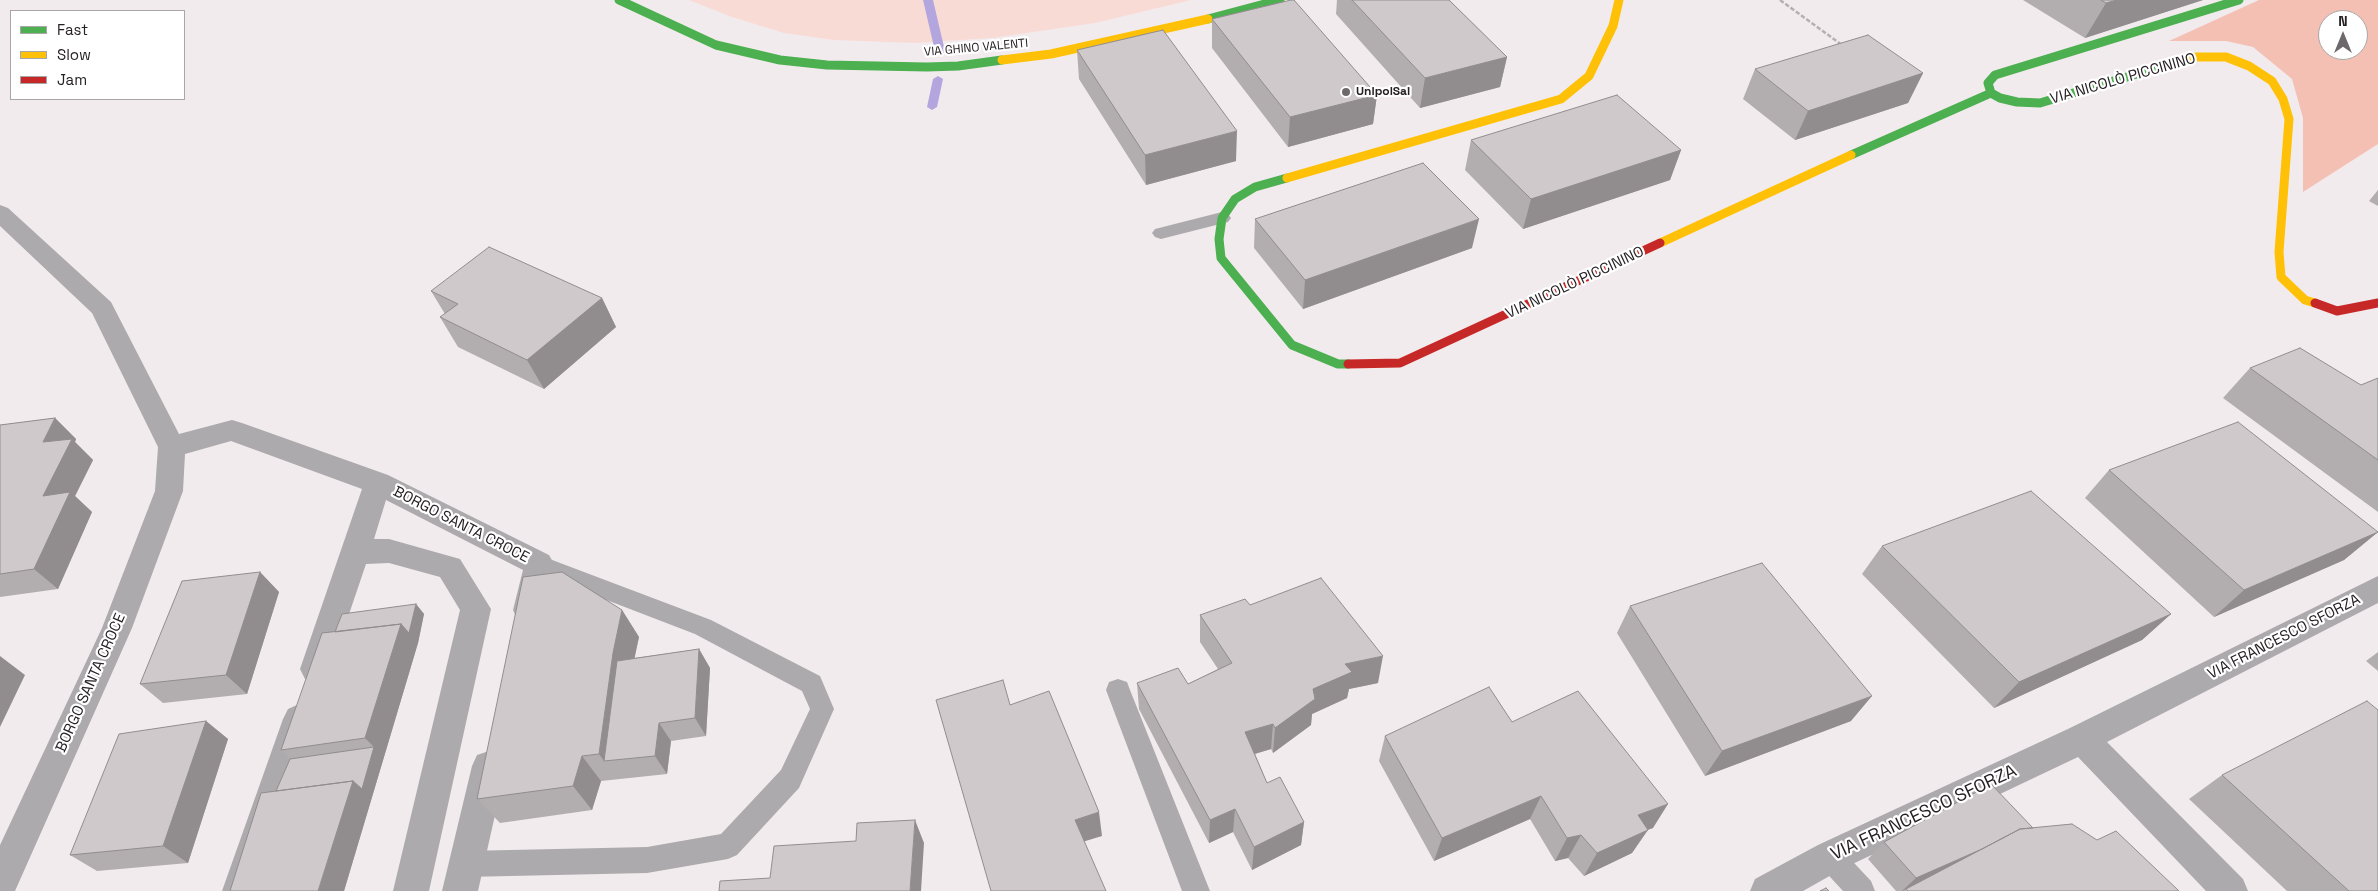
<!DOCTYPE html>
<meta charset="utf-8">
<style>
body{margin:0}
#map{position:relative;width:2378px;height:891px;overflow:hidden;background:#f2ebee;font-family:"Space Grotesk",sans-serif}
canvas{display:block}
.legend{position:absolute;left:10px;top:10px;width:175px;height:90px;box-sizing:border-box;background:#fff;border:1px solid #a8a6a7;margin:0;padding:6px 9px;list-style:none;font-size:15px;color:#262124}
.legend li{display:flex;align-items:center;gap:10px;height:25px}
.legend b{width:25px;border:1px solid #a8a6a7}
.north{position:absolute;left:2318px;top:10px;width:50px;height:50px;box-sizing:border-box;background:#fff;border:1px solid #a8a6a7;border-radius:50%;rotate:0deg;font-size:14px;font-weight:700;line-height:20px;text-align:center;color:#262124}
.north::after{content:'';display:block;margin:auto;width:18px;height:22px;background:#6d686b;clip-path:polygon(50% 0,100% 100%,50% 72%,0 100%)}
</style>
<div id="map">
<canvas width="2378" height="891"></canvas>
<ul class="legend">
<li><b style="height:6px;background:#4caf50"></b>Fast</li>
<li><b style="height:6px;background:#ffc107"></b>Slow</li>
<li><b style="height:6px;background:#c62828"></b>Jam</li>
</ul>
<div class="north">N</div>
</div>
<script>
const c = document.querySelector('canvas').getContext('2d');
c.lineJoin = 'round';
function paint(path, color) { c.fillStyle = color; c.fill(path, 'evenodd'); }
const toPath = rows => new Path2D(rows.map(r => 'M' + r).join(''));
function strokePath(path, color, width, dash) { c.strokeStyle = color; c.lineWidth = width; c.lineCap = dash ? 'butt' : 'round'; c.setLineDash(dash || []); c.stroke(path); }
function label(font, color, halo, rows, align = 'center') {
  c.font = font + ' "Space Grotesk",sans-serif'; c.lineWidth = 4.5; c.setLineDash([]); c.textBaseline = 'middle'; c.strokeStyle = halo; c.fillStyle = color; for (const [text, x, y, turn = 0] of rows) {
    c.save(); c.translate(x, y); c.rotate((+turn || 0) * Math.PI / 180); c.textAlign = isNaN(turn) ? turn : align; if (halo) c.strokeText(text, 0, 0); c.fillText(text, 0, 0); c.restore();
  }
}
paint(toPath([
 [689,0,1191,0,1095,23,992,38,914,43,834,40,784,33,732,17]
]), '#f9dbd5');
paint(toPath([
 [2259,0,2378,0,2378,144,2303,192,2303,118,2292,79,2253,47,2226,41,2169,41],
 [2328,20,2358,20,2358,50,2328,50]
]), '#f4c0b3');
paint(toPath([
 [923,0,933,0,945,51,944,53,936,53,935,51,923,0],
 [938,76,943,79,937,107,932,110,927,107,933,79,938,76]
]), '#b3a6de');
strokePath(toPath([
 [1780,0,1842,45]
]), '#b5b0b2', 2.5, [4.5, 2]);
paint(toPath([
 [1222,212,1228,214,1231,218,1228,222,1161,239,1155,237,1152,233,1155,229,1222,212],
 [539,555,711,620,820,676,834,709,799,788,737,855,728,859,647,873,465,877,455,873,451,864,455,855,465,851,647,847,721,834,781,770,810,709,802,691,695,634,531,571,528,564,531,557,539,555],
 [1118,679,1127,682,1130,690,1210,891,1182,891,1106,690,1109,682,1118,679],
 [1830,844,1840,848,1871,881,1875,891,1843,891,1820,866,1817,857,1820,848,1830,844]
]), '#acaaac');
paint(toPath([
 [0,205,8,208,111,302,179,434,232,420,242,423,388,475,549,555,554,564,543,610,539,619,528,623,517,619,513,610,523,570,386,500,374,539,389,539,460,559,491,609,429,891,393,891,460,610,440,577,389,563,366,564,327,679,316,683,305,679,300,669,362,489,231,441,185,454,183,491,132,628,15,891,0,891,0,845,102,628,155,491,158,447,92,313,0,226,0,205],
 [2378,576,2378,603,2107,742,2243,879,2248,891,2206,891,2078,757,1842,869,1803,891,1750,891,1755,879,1818,845,2070,728,2378,576],
 [299,704,310,709,315,719,258,891,222,891,283,719,288,709,299,704],
 [489,751,501,755,506,766,478,891,442,891,472,766,477,755,489,751]
]), '#acaaac');
strokePath(toPath([
 [619,0,716,45,780,60,827,65,927,67,958,66,1002,60],
 [1208,19,1280,0],
 [2180,61,2040,103,2017,102,2000,98,1991,93,1988,83,1995,75,2239,0],
 [1851,155,1991,93],
 [1287,178,1255,187,1235,199,1222,218,1219,239,1221,258,1292,345,1338,364,1348,364]
]), '#4caf50', 9);
strokePath(toPath([
 [1002,60,1051,54,1208,19],
 [2180,61,2195,57,2226,57,2249,66,2272,81,2283,99,2289,119,2279,252,2281,277,2305,300,2315,303],
 [1287,178,1561,99,1589,76,1613,26,1619,0],
 [1660,243,1851,155]
]), '#ffc107', 9);
strokePath(toPath([
 [2315,303,2337,311,2378,303],
 [1348,364,1400,363,1660,243]
]), '#c62828', 9);
paint(toPath([
 [1337,0,1449,0,1507,57,1500,87,1420,108,1336,14],
 [2023,0,2203,0,2085,38],
 [1212,19,1377,95,1373,124,1288,147,1212,48],
 [1077,50,1236,161,1146,185,1079,79],
 [1755,69,1923,73,1908,103,1795,140,1743,99],
 [1471,140,1681,150,1670,180,1523,229,1465,170],
 [2378,190,2378,206,2369,201],
 [1255,219,1472,248,1303,309,1254,248],
 [431,291,602,298,616,327,544,389,458,347,440,317,445,314],
 [2250,368,2361,385,2378,378,2378,512,2223,398],
 [55,418,76,439,75,442,93,460,75,496,92,512,58,589,0,597,0,425],
 [2109,470,2378,532,2344,560,2214,617,2085,498],
 [1882,546,2171,614,2142,640,1994,708,1862,574],
 [260,572,279,592,247,694,163,703,140,684],
 [416,604,424,614,418,643,344,891,276,791,290,759,281,750,335,632],
 [1250,605,1378,683,1349,689,1347,698,1312,714,1311,725,1273,753,1271,749,1255,754,1267,783,1304,822,1301,845,1252,870,1233,832,1209,843,1139,709,1137,683,1188,684,1218,669,1200,642,1200,615],
 [1630,606,1851,721,1705,776,1617,633],
 [622,610,639,637,634,658,699,649,710,668,706,736,671,741,667,774,601,781,592,810,500,823,477,799],
 [2378,652,2378,671,2366,661],
 [206,721,228,739,188,863,97,871,70,855],
 [1512,722,1653,828,1647,830,1632,853,1584,876,1568,858,1555,861,1530,819,1434,861,1379,761,1385,736],
 [2222,775,2378,891,2287,891,2189,799],
 [2033,828,2179,891,1896,891,1868,859,1884,842]
]), '#b2adaf');
paint(toPath([
 [2117,0,2203,0,2085,38,2106,3],
 [1507,57,1500,87,1420,108,1425,78],
 [1923,73,1908,103,1795,140,1808,111],
 [1377,95,1373,124,1288,147,1290,117],
 [1237,131,1236,161,1146,185,1145,155],
 [1681,150,1670,180,1523,229,1531,199],
 [1479,219,1472,248,1303,309,1305,280],
 [602,298,616,327,544,389,527,360],
 [55,418,76,439,75,442,93,460,75,496,92,512,58,589,34,569,43,496,43,442],
 [2378,532,2344,560,2214,617,2244,590],
 [260,572,279,592,247,694,226,675],
 [416,604,424,614,418,643,344,891,318,891,353,781,374,747,365,738,401,624],
 [622,610,639,637,630,680,604,761,599,754,613,653],
 [2171,614,2142,640,1994,708,2019,682],
 [699,649,710,668,706,736,695,718],
 [0,656,25,675,0,727],
 [1383,656,1378,683,1349,689,1347,698,1312,714,1311,725,1273,753,1275,728,1313,689,1345,664],
 [1872,696,1851,721,1705,776,1722,751],
 [206,721,228,739,188,863,163,846],
 [659,723,671,741,667,774,655,756],
 [1273,724,1271,749,1244,757,1245,732],
 [582,756,601,781,592,810,573,786],
 [1541,796,1530,819,1434,861,1442,838],
 [1668,804,1653,828,1624,838,1638,815],
 [1235,809,1233,832,1209,843,1210,820],
 [1099,812,1102,836,1079,843,1075,820],
 [915,820,924,843,921,891,910,891],
 [1304,822,1301,845,1252,870,1254,847],
 [1648,830,1632,853,1584,876,1597,853],
 [1581,835,1568,858,1555,861,1567,838],
 [2013,836,1906,889,1903,891,1902,891,1916,878]
]), '#918d8e');
const building = toPath([
 [1291,0,1294,0,1377,95,1290,117,1212,19,1291,0],
 [1352,0,1449,0,1507,57,1425,78,1352,0],
 [2101,0,2117,0,2106,3,2101,0],
 [1163,30,1237,131,1145,155,1077,50,1163,30],
 [1868,35,1923,73,1808,111,1755,69,1868,35],
 [1617,95,1681,150,1531,199,1471,140,1617,95],
 [1423,163,1479,219,1305,280,1255,219,1423,163],
 [489,247,602,298,527,360,440,317,458,304,431,291,489,247],
 [2300,348,2361,385,2378,378,2378,460,2250,368,2300,348],
 [55,418,43,442,72,439,43,496,70,492,34,569,0,574,0,425,55,418],
 [2238,422,2378,532,2244,590,2109,470,2238,422],
 [2031,491,2171,614,2019,682,1882,546,2031,491],
 [1762,563,1872,696,1722,751,1630,606,1762,563],
 [260,572,226,675,140,684,182,581,260,572],
 [562,572,622,610,613,653,599,754,582,756,573,786,477,799,523,577,562,572],
 [1321,578,1383,656,1345,664,1352,672,1313,689,1315,699,1275,728,1273,724,1245,732,1267,783,1280,777,1304,822,1254,847,1235,809,1210,820,1137,683,1178,668,1188,684,1232,663,1200,615,1245,599,1250,605,1321,578],
 [416,604,409,633,401,624,335,632,342,614,416,604],
 [401,624,365,738,281,750,322,633,401,624],
 [699,649,695,718,659,723,655,756,604,761,617,661,699,649],
 [1003,680,1010,705,1049,691,1099,812,1075,820,1106,891,991,891,936,700,1003,680],
 [1489,687,1512,722,1578,691,1668,804,1638,815,1648,830,1597,853,1581,835,1567,838,1541,796,1442,838,1385,736,1489,687],
 [2367,701,2378,710,2378,891,2349,891,2222,775,2367,701],
 [206,721,163,846,70,855,119,734,206,721],
 [374,747,362,789,353,781,276,791,290,759,374,747],
 [353,781,318,891,230,891,261,793,353,781],
 [1991,784,2033,828,2020,829,1982,849,1916,878,1884,842,1991,784],
 [915,820,910,891,719,891,720,881,770,878,774,846,856,841,857,823,915,820],
 [2072,824,2097,840,2116,831,2179,891,1908,891,1906,889,2020,829,2072,824],
 [1826,888,1829,891,1820,891,1826,888]
]);
paint(building, '#cfc9cb');
strokePath(building, '#918d8e', 1);
for (const [x, y, r, color] of [
 [1346,92,5,"#6d686b"]
]) { const dot = new Path2D(); dot.arc(x, y, r, 0, 2 * Math.PI); c.fillStyle = color; c.fill(dot); strokePath(dot, '#fff', 2); }
label('12px', '#262124', '#fff', [
 ["VIA GHINO VALENTI",976,48,-5]
]);
label('bold 12px', '#262124', '#fff', [
 ["UnipolSai",1356,92]
], 'left');
label('15px', '#262124', '#fff', [
 ["VIA NICOLÒ PICCININO",2123,79,-16],
 ["VIA NICOLÒ PICCININO",1575,283,-25],
 ["BORGO SANTA CROCE",461,525,27],
 ["VIA FRANCESCO SFORZA",2284,637,-27],
 ["BORGO SANTA CROCE",91,683,-66]
]);
label('18px', '#262124', '#fff', [
 ["VIA FRANCESCO SFORZA",1924,813,-25]
]);
</script>
